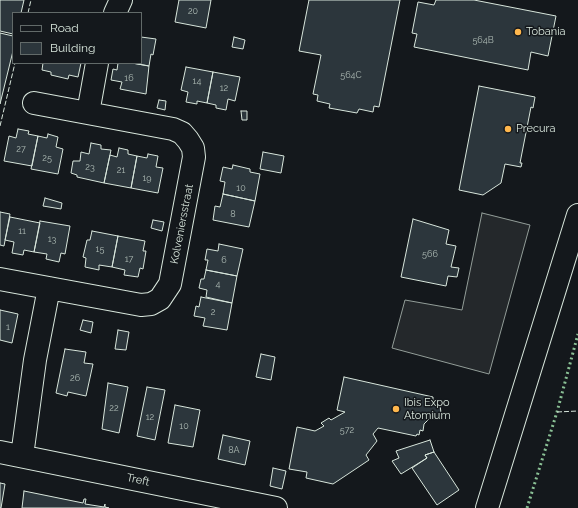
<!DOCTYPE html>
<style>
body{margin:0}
#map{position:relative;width:578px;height:508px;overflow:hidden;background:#14181c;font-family:Raleway,sans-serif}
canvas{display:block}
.legend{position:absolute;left:12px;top:12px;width:130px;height:52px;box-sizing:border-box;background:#14181c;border:1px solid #626a69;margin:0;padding:5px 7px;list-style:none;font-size:12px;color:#d8e6dc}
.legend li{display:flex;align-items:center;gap:8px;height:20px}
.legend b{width:20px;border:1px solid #626a69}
</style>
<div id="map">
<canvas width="578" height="508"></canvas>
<ul class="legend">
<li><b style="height:5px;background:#14181c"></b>Road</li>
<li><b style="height:11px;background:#2c363c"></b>Building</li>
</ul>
</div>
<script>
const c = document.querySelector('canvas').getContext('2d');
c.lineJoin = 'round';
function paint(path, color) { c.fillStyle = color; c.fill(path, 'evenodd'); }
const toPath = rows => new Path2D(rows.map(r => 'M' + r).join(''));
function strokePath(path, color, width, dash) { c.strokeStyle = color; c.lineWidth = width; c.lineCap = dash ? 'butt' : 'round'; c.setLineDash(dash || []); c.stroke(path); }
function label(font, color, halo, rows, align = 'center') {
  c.font = font + ' Raleway,sans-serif'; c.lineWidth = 3; c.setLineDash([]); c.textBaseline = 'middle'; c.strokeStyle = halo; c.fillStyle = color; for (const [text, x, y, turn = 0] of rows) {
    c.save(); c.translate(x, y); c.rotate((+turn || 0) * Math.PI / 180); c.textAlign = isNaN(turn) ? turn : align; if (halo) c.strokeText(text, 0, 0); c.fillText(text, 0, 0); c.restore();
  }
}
const parking = toPath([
 [482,213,530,225,489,374,392,348,405,300,462,310,482,213]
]);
paint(parking, '#24282b');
strokePath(parking, '#939e99', 1);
const building = toPath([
 [0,0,24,0,21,13,13,13,13,34,0,31,0,0],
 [179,0,211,0,206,28,175,22,179,0],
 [309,0,400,0,379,107,374,106,373,112,359,109,357,113,329,108,330,104,317,101,318,95,313,94,321,55,299,51,309,0],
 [436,0,474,0,556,16,548,56,531,52,528,70,414,47,417,34,412,33,418,2,434,5,436,0],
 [0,33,13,36,13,51,0,104,0,33],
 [141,37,156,39,153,55,151,54,149,66,132,63,141,63,141,37],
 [234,37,245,40,243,49,232,47,234,37],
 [43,63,81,63,78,77,69,75,68,79,51,75,51,72,42,70,43,63],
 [118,63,132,63,149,66,146,94,120,89,122,82,111,80,113,69,117,70,118,63],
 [186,67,213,72,207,103,197,101,197,104,186,102,188,92,181,90,186,67],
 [213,72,240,77,235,101,228,99,226,110,216,108,216,105,207,103,213,72],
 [479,86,535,97,533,108,531,107,520,163,522,163,521,167,505,164,501,183,483,195,459,190,479,86],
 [159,100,166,101,165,110,157,108,159,100],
 [241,111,247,111,247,120,242,120,241,111],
 [18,129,29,131,28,134,38,136,32,166,4,161,9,136,16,138,18,129],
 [48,134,58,137,56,147,63,149,58,174,31,169,38,136,47,138,48,134],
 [91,143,101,145,101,149,111,150,104,183,77,177,77,175,71,173,73,161,80,161,81,152,89,154,91,143],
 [119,148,128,150,128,154,137,156,131,188,104,183,110,155,117,157,119,148],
 [263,152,284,156,281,173,260,169,263,152],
 [148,154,158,156,156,167,163,168,158,193,131,188,137,156,147,158,148,154],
 [233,165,250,169,250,172,260,174,255,201,223,194,225,182,220,181,223,167,232,169,233,165],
 [223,194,255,201,249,227,213,220,215,206,220,207,223,194],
 [45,198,62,203,61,209,43,206,45,198],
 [0,212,10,214,4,246,0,245,0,212],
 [10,217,40,223,34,252,24,250,23,255,12,253,14,242,5,240,10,217],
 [413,219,449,230,446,244,456,246,451,267,459,268,457,277,448,276,446,286,401,277,413,219],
 [153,220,164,222,162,231,151,228,153,220],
 [40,221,70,226,65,254,61,253,59,262,46,259,47,254,34,252,40,221],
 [92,231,118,236,112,267,99,265,99,270,85,267,86,258,83,257,87,240,90,240,92,231],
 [118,236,145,241,143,251,146,251,143,269,140,268,138,277,124,275,125,270,112,267,118,236],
 [219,244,243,249,237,276,206,270,208,260,205,260,207,249,218,251,219,244],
 [206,270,237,276,232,303,206,297,207,290,199,288,201,279,204,279,206,270],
 [201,297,232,303,227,330,203,326,205,318,194,316,196,306,199,307,201,297],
 [0,310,18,314,12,343,0,340,0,310],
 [83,320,93,322,91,333,80,330,83,320],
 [118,330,129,332,126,350,115,349,118,330],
 [65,349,86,352,84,363,93,364,86,396,68,392,67,396,56,393,65,349],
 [261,354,275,357,271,380,256,377,261,354],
 [344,377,433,397,433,400,440,405,441,413,436,419,429,419,424,424,423,431,420,430,419,435,417,434,416,436,378,428,373,434,377,441,366,455,369,460,333,484,306,478,307,472,289,469,297,427,315,431,324,426,321,423,329,418,331,420,345,412,337,410,344,377],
 [108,383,128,387,119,433,102,429,108,383],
 [147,387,165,390,155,440,137,436,147,387],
 [175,405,200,410,193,447,168,443,175,405],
 [223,435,250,441,245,465,218,459,223,435],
 [430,440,434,452,425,455,427,458,401,474,392,461,399,458,396,451,430,440],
 [434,452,459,490,437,505,412,468,427,458,425,455,434,452],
 [273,468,286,471,282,489,270,486,273,468],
 [0,483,5,484,1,508,0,508,0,483],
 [24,491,83,503,84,499,86,499,85,504,104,507,105,504,105,507,109,508,22,508,24,491]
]);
paint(building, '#2c363c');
strokePath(building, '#d8e6dc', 1);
const minor = toPath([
 [115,13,121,0],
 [88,113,97,63],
 [0,279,141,305,151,304,160,299,170,284,194,157,193,148,188,140,182,133,173,129,34,103],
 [0,452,276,508],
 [22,456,35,360,49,288]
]);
const major = toPath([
 [487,508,578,215]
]);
strokePath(minor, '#d8e6dc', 24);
strokePath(major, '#d8e6dc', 24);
strokePath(minor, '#14181c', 22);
strokePath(major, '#14181c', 22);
strokePath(toPath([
 [527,508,557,412,578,334]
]), '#8ac095', 3, [2, 3]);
strokePath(toPath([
 [28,13,31,0],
 [0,126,15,63],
 [557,412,578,411]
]), '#d8e6dc', 1, [5, 2]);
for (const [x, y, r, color] of [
 [518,32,4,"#ffb74d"],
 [508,129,4,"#ffb74d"],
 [396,409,4,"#ffb74d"]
]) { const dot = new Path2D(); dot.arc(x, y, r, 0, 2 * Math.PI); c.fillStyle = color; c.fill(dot); strokePath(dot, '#14181c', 1.5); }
label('9px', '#adbab4', null, [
 ["20",193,11],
 ["564B",483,40],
 ["564C",351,75],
 ["16",129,78],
 ["14",197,81],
 ["12",224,88],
 ["27",21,149],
 ["25",47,158],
 ["23",90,167],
 ["21",121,170],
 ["19",147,178],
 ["10",241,188],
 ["8",233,214],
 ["11",22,231],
 ["13",52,239],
 ["15",100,249],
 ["566",430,254],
 ["17",129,259],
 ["6",224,260],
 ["4",218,284],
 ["2",213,312],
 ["1",8,327],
 ["26",75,378],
 ["22",114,408],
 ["12",150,417],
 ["10",184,426],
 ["572",347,430],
 ["8A",234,450]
]);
label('11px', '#d8e6dc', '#14181c', [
 ["Tobania",526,32],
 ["Precura",516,129],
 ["Ibis Expo",404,403],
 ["Atomium",404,416]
], 'left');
label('11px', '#d8e6dc', '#14181c', [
 ["Kolveniersstraat",182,224,-79],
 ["Treft",138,480,12]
]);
</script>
